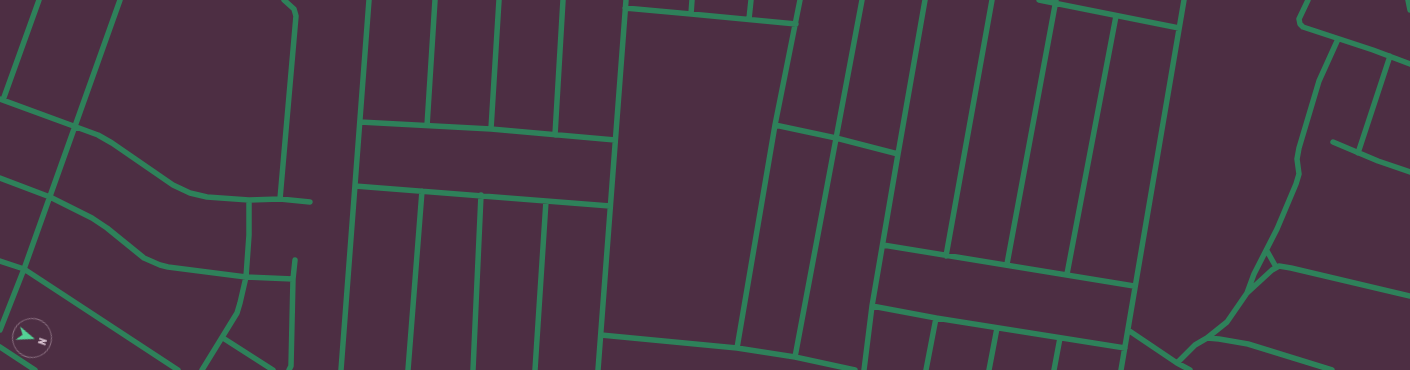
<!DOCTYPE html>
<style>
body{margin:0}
#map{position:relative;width:1410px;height:370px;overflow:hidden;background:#4d2e43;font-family:"PT Sans Narrow",sans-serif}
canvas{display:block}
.north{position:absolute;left:12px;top:318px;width:40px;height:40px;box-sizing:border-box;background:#4d2e43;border:1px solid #8d7283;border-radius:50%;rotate:109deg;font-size:11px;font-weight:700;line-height:16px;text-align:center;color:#ecd7e4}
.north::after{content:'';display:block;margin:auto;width:14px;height:18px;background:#54d396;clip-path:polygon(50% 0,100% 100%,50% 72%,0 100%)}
</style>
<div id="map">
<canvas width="1410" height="370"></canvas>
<div class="north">N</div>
</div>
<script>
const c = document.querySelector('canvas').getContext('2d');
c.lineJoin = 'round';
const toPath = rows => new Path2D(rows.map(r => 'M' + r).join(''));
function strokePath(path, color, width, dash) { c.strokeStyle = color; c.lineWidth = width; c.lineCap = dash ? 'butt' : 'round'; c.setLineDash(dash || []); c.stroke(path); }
strokePath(toPath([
 [692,0,691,14,796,24],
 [800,0,775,125,737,348,795,357,855,370],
 [1039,0,1179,28],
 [1308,0,1299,19,1300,24,1303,27,1373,50,1410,64],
 [1408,0,1410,10],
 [625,8,691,14],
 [749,19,751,0],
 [0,99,98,135,112,143,173,185,190,193,207,197,249,200,280,199,310,202],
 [3,100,39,0],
 [360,122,491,129,615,140],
 [775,125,836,138,898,154],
 [427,126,435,0],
 [491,129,499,0],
 [555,135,563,0],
 [1333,142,1378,161,1410,172],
 [1358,153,1390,56],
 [0,178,50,197,92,218,107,228,144,258,160,265,168,267,246,277,293,279],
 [355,186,610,206],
 [280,199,296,16,294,9,284,0],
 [883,245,1134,286],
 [1267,251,1276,267],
 [946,256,992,0],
 [0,261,24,269,178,370],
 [1007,264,1056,0],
 [1067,274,1116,16],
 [1247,293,1254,274,1277,229,1296,184,1299,174,1297,159,1299,148,1319,81,1338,39],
 [872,306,936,318,1125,348],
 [0,330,24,269,120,0],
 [1128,330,1177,363,1190,370],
 [601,335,737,348],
 [223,338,273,370],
 [1207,338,1227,322,1247,293,1272,270,1279,266,1291,268,1410,296],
 [0,347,35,370],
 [795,357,862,0],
 [1177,363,1195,345,1207,338,1219,339,1248,344,1332,370],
 [202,370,237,313,240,303,246,277,249,235,249,200],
 [289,370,291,366,293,279,295,260],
 [341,370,369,0],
 [408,370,422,191],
 [473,370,481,195],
 [535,370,546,201],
 [598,370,626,0],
 [864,370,872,306,898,154,925,0],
 [926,370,936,318],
 [989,370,997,328],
 [1054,370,1060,338],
 [1121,370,1184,0]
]), '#2e815a', 5.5);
</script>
